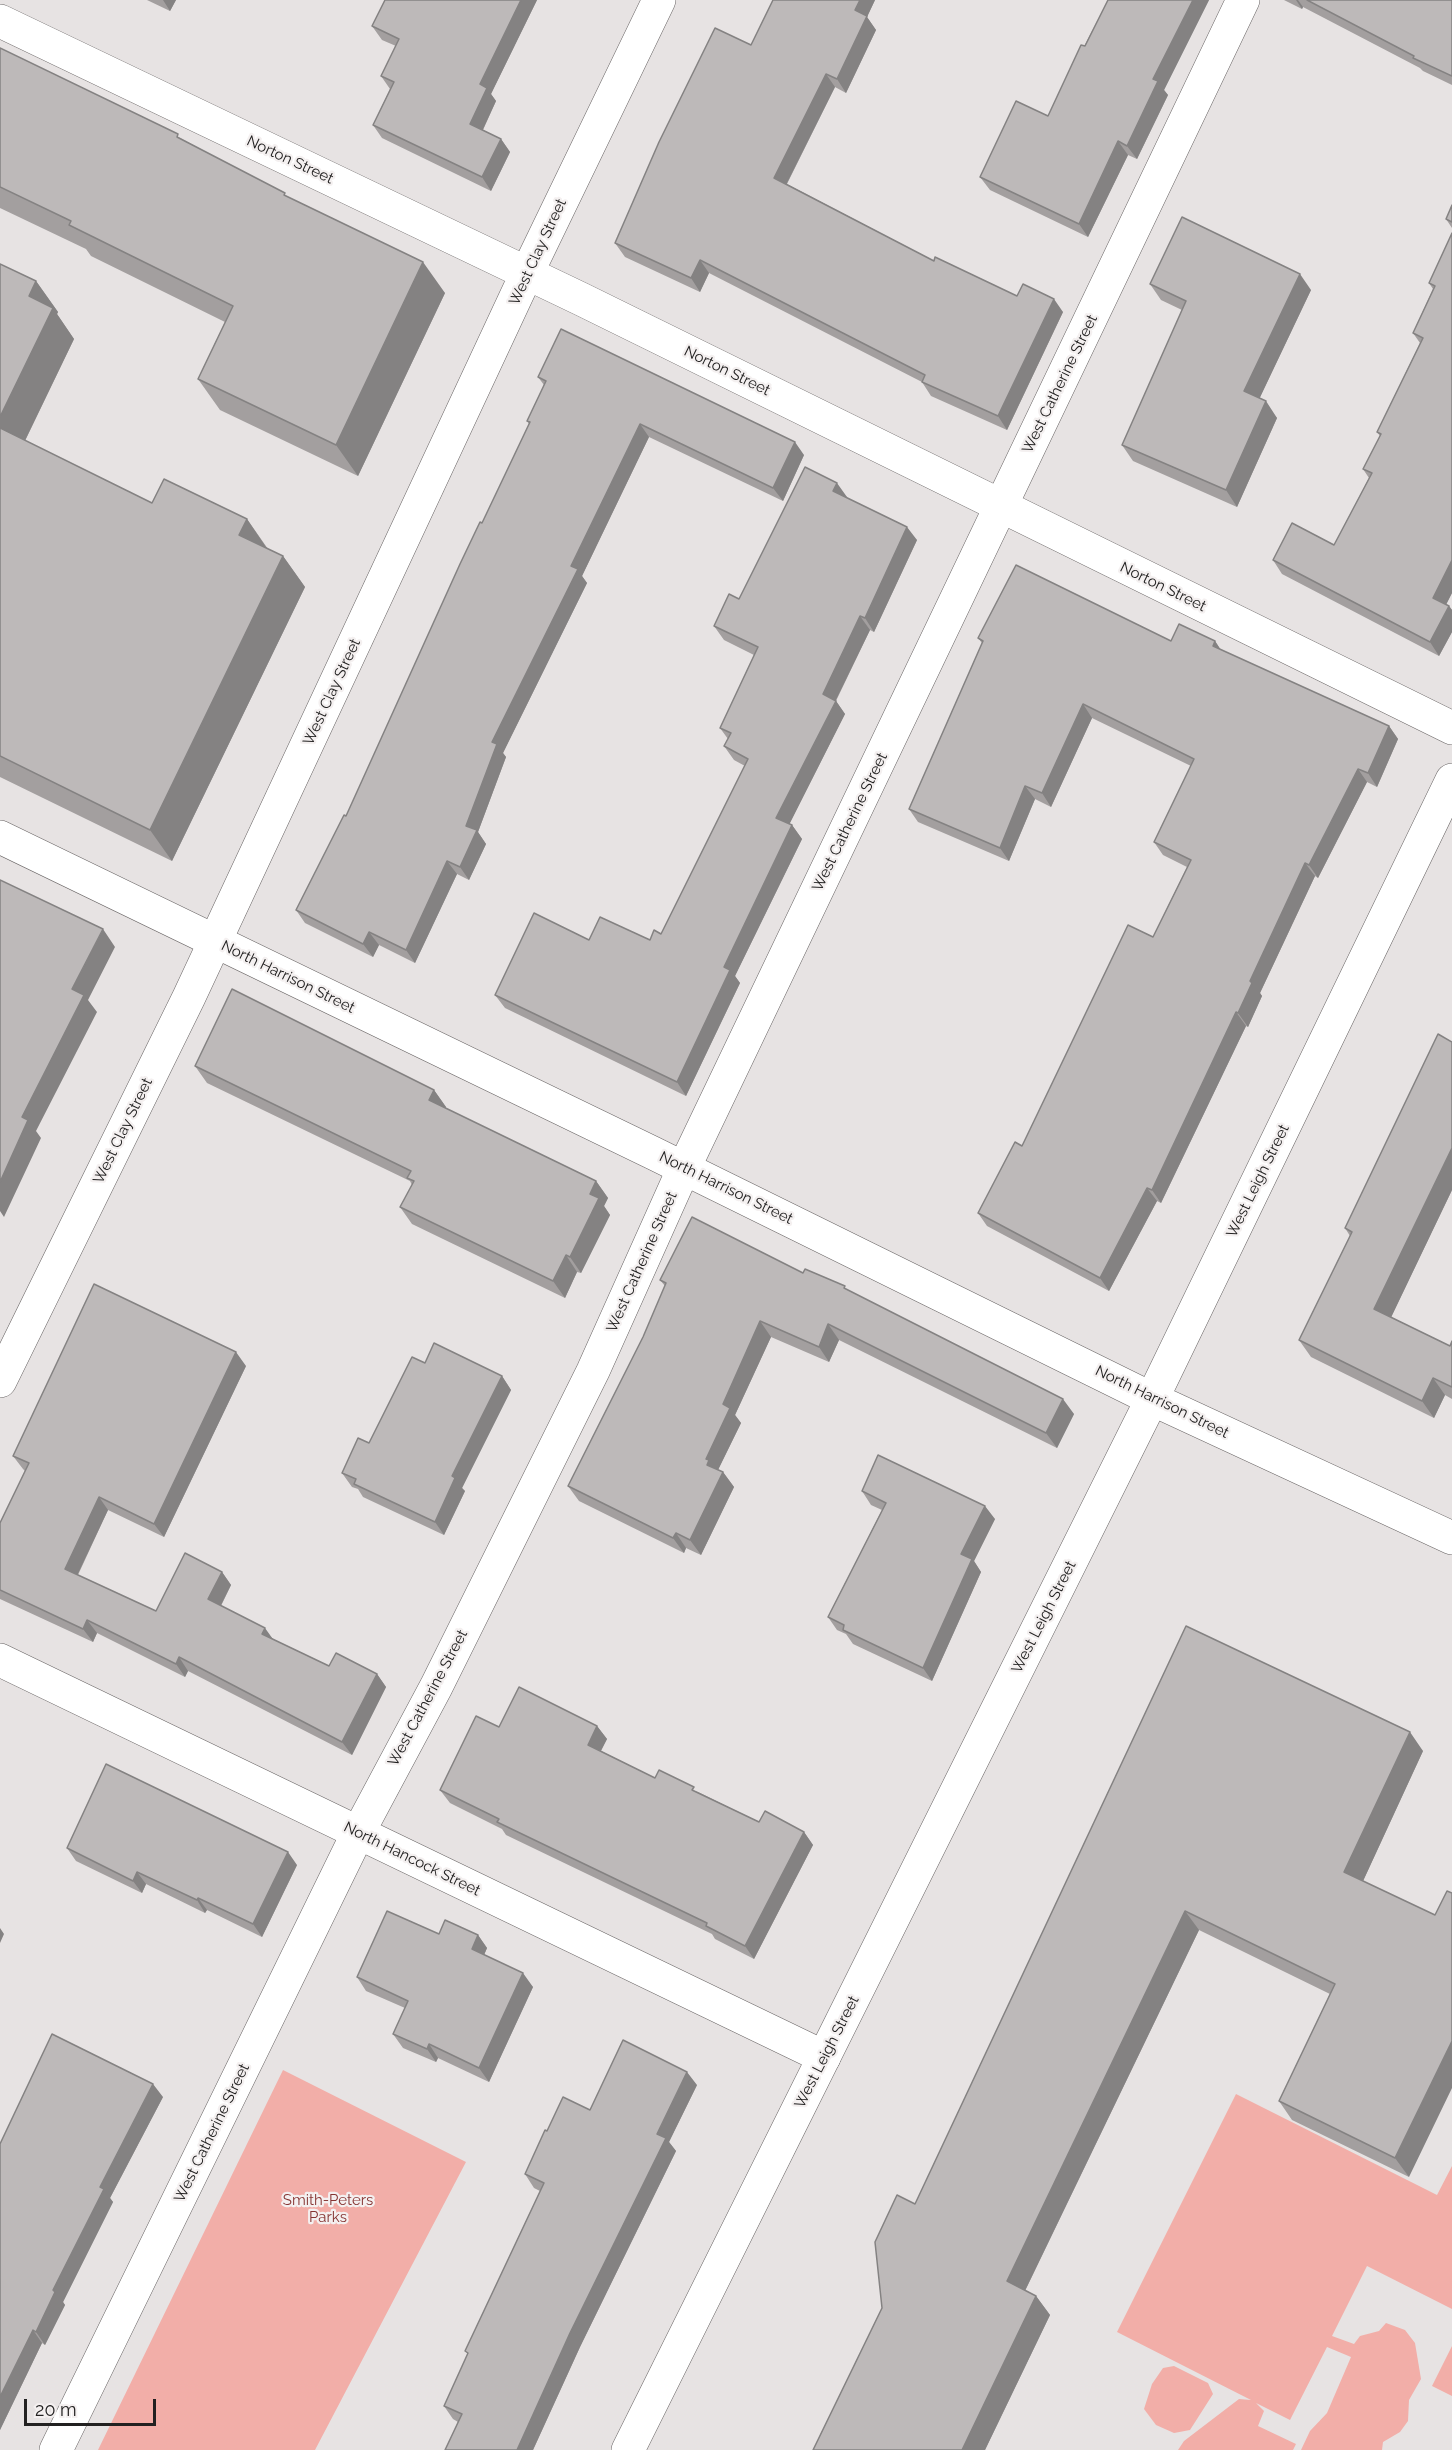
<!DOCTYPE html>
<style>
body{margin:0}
#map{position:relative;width:1452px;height:2450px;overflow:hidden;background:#e7e3e3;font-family:Raleway,sans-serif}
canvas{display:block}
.scale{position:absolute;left:24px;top:2399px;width:132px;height:27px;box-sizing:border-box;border:3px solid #222121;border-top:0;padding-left:8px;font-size:18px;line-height:21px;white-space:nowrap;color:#222121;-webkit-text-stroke:4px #f4f0f0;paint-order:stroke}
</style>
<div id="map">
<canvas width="1452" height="2450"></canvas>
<div class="scale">20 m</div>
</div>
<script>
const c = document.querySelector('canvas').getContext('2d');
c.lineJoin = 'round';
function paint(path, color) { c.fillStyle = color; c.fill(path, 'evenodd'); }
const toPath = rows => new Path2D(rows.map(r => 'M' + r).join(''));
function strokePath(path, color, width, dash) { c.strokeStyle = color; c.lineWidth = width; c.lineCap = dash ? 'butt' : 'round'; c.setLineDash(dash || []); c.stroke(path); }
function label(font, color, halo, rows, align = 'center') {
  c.font = font + ' Raleway,sans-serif'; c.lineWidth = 4.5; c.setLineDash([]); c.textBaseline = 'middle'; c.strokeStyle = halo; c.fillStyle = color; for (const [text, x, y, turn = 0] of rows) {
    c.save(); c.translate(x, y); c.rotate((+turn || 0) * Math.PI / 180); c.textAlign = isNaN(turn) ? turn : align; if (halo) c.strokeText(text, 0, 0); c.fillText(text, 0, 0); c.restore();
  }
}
paint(toPath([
 [283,2070,466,2162,315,2450,98,2450],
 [1236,2094,1437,2195,1452,2166,1452,2309,1367,2266,1332,2336,1354,2344,1360,2336,1379,2331,1386,2323,1405,2330,1415,2343,1421,2379,1409,2400,1408,2421,1400,2432,1383,2442,1382,2450,1301,2450,1310,2431,1327,2413,1351,2357,1327,2347,1290,2420,1256,2403,1264,2411,1258,2426,1296,2444,1293,2450,1178,2450,1184,2441,1239,2399,1251,2400,1117,2332],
 [1452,2346,1452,2396,1432,2386],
 [1174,2366,1208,2383,1213,2394,1190,2430,1174,2433,1156,2425,1144,2409,1152,2384,1163,2368]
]), '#f2aea8');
const minor = toPath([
 [0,21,581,299,1452,728],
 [1452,780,1152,1399,1452,1538],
 [0,1381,189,997,527,273,659,0],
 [0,1660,824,2057],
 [56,2450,358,1833,436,1687,593,1371,684,1168,1243,0]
]);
const major = toPath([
 [0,837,653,1153,1152,1399,628,2450]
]);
strokePath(minor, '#696565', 34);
strokePath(major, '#696565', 34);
strokePath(minor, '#fff', 33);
strokePath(major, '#fff', 33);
paint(toPath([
 [147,0,176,0,170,11],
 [385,0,537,0,491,94,496,101,483,130,501,139,510,152,491,191,382,138,373,125,390,89,381,76,396,46,382,40,372,26],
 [773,0,875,0,867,17,876,30,846,93,835,87,787,184,934,261,1017,296,1063,312,1007,430,931,396,922,382,709,273,700,292,625,257,615,243,751,45],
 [1108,0,1209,0,1164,90,1168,95,1137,159,1128,155,1088,237,990,190,980,177,1048,116],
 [1284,0,1452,0,1452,85,1423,71,1420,68,1303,7,1302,9],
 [0,48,182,139,288,197,445,293,358,476,220,410,198,379,225,322,91,256,86,249,0,208],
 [1452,205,1452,228,1446,219],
 [1452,233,1452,593,1446,604,1449,606,1452,610,1452,632,1439,656,1282,574,1273,560,1334,545,1369,478,1363,469,1380,436,1377,432,1420,343,1413,333,1433,289,1429,283],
 [0,264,36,281,58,312,57,314,74,339,25,441,152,503,247,519,268,549,283,556,305,587,172,861,0,777],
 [1150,284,1311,290,1259,399,1277,418,1237,507,1133,461,1122,445,1182,310,1161,300],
 [538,377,804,455,783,501,649,437,582,576,587,583,503,753,506,757,478,832,486,844,469,880,457,874,415,963,379,945,373,957,305,923,296,910,346,816,529,424,527,421,544,385],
 [846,497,917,540,874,632,870,630,836,701,845,714,789,824,792,825,802,839,735,976,740,983,686,1096,505,1008,495,995,589,940,650,940,661,934,745,766,734,760,724,746,728,739,720,728,754,655,724,640,714,626,739,599],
 [978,638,1215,641,1221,650,1389,726,1398,739,1377,787,1367,782,1318,878,1315,876,1260,993,1262,996,1248,1027,1246,1026,1161,1203,1157,1201,1109,1291,987,1226,978,1213,1022,1146,1153,937,1187,867,1163,855,1154,842,1191,766,1092,718,1051,807,1035,799,1009,861,918,822,909,809,982,643],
 [195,1066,434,1090,446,1107,445,1108,596,1181,608,1198,604,1206,610,1215,581,1273,577,1272,565,1298,412,1224,400,1207,412,1185,410,1181,207,1083],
 [1452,1190,1391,1317,1450,1346,1452,1341,1452,1399,1445,1395,1434,1418,1311,1357,1299,1340,1350,1236,1345,1228],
 [803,1273,848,1290,1074,1414,1057,1448,839,1340,829,1362,771,1337,735,1415,741,1423,718,1470,723,1472,734,1487,701,1555,686,1548,684,1553,579,1501,568,1486,643,1337,665,1286,660,1280],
 [425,1363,502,1376,511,1390,462,1488,465,1491,444,1535,363,1497,358,1489,352,1487,342,1473,369,1443],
 [246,1366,164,1537,108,1510,78,1575,156,1611,222,1572,231,1585,221,1606,273,1639,329,1666,377,1674,386,1687,352,1755,188,1671,185,1677,97,1633,93,1642,0,1599,0,1523,25,1471,23,1469,13,1456],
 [862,1491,995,1519,974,1561,981,1572,932,1681,853,1644,846,1634,837,1630,828,1617,882,1510,871,1505],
 [1186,1626,1423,1751,1363,1881,1409,2177,1292,2120,1279,2101,1330,1994,1199,1930,1025,2291,1036,2296,1050,2315,985,2450,813,2450,882,2308,915,2204],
 [597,1726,607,1739,601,1751,655,1778,698,1792,759,1822,804,1832,813,1845,754,1959,715,1939,712,1934,506,1835,502,1829,450,1803,440,1790,499,1727],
 [67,1848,297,1865,262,1937,207,1910,205,1913,146,1884,142,1893,76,1861],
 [439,1934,478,1935,487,1948,484,1955,533,1987,489,2082,438,2058,436,2062,403,2048,393,2034,405,2008,366,1991,357,1977],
 [697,2085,669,2142,676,2151,580,2347,533,2450,445,2450,458,2422,453,2419,444,2406,468,2354,465,2351,540,2191,534,2188,525,2174,547,2131,590,2110],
 [163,2097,110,2198,113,2202,63,2302,65,2305,45,2345,42,2343,0,2430,0,2144]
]), '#a39f9f');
paint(toPath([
 [163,0,176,0,170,11],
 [521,0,537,0,491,94,496,101,479,138,470,124,480,84],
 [860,0,875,0,867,17,876,30,846,93,837,79,855,10],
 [1193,0,1209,0,1164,90,1168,95,1137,159,1127,146,1153,79],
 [1296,0,1298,0,1303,7,1302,9],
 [826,74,835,87,783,191,774,178],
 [501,139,510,152,491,191,482,177],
 [1118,141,1128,155,1088,237,1079,224],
 [700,260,709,273,700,292,691,278],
 [423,262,445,293,358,476,336,445],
 [1300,274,1311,290,1255,408,1244,391],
 [36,281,58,312,57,314,74,339,17,457,0,432,0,417,29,296],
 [1054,299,1063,312,1007,430,998,416],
 [1266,401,1277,418,1237,507,1226,490],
 [640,424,649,437,582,576,587,583,503,753,506,757,478,832,486,844,469,880,460,867,466,826,492,742,571,566],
 [795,442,804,455,783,501,773,488],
 [837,483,847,497,843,505,833,491],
 [247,519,268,550,239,535],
 [907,527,917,540,874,632,865,618],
 [283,556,305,587,172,861,150,830],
 [1452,560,1452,593,1443,611,1433,598],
 [1449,606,1452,610,1452,632,1439,656,1430,642],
 [860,616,870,630,832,708,823,694],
 [1215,641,1224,655,1213,646],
 [836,701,845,714,786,831,776,818],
 [1083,704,1092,718,1051,807,1042,793],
 [1389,726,1398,739,1377,787,1368,773],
 [1358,769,1367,782,1318,878,1309,865],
 [1025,786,1035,799,1009,861,1000,848],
 [792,825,802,839,735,976,740,983,686,1096,677,1082,724,967],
 [447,861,457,874,415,963,406,950],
 [1305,863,1315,876,1260,993,1262,996,1248,1027,1238,1013,1250,981],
 [103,929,115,947,88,1000,97,1012,36,1131,41,1138,4,1217,0,1211,0,1182,22,1117,72,989],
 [369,932,379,945,373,957,363,944],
 [1236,1012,1246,1026,1161,1203,1152,1190],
 [434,1090,446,1107,441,1117,429,1100],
 [1452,1148,1452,1190,1387,1326,1374,1309],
 [596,1181,608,1198,604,1206,610,1215,581,1273,570,1257,590,1194],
 [1147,1188,1157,1201,1109,1291,1100,1278],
 [566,1255,577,1272,565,1298,553,1281],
 [760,1321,771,1337,735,1415,741,1423,717,1472,707,1465,706,1459,723,1404],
 [828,1324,839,1340,829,1362,819,1347],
 [236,1352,246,1366,164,1537,154,1524],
 [502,1376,511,1390,462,1488,465,1491,444,1535,435,1522,452,1476],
 [1433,1378,1445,1395,1434,1418,1422,1401],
 [1063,1399,1074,1414,1057,1448,1046,1433],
 [723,1472,734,1487,701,1555,690,1540],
 [99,1497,108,1510,74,1582,65,1569],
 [985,1506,995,1519,974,1561,981,1572,932,1681,923,1668,961,1554],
 [676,1533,686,1548,684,1553,673,1538],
 [222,1572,231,1585,217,1613,208,1599],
 [87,1620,97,1633,93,1642,83,1629],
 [265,1628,275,1642,262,1634],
 [179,1657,188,1671,185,1677,176,1664],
 [377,1674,386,1687,352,1755,342,1742],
 [597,1726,607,1739,597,1758,588,1745],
 [1410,1732,1423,1751,1358,1892,1344,1872],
 [804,1832,813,1845,754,1959,745,1946],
 [288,1852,297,1865,262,1937,253,1924],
 [137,1872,146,1884,142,1893,133,1881],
 [198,1898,207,1910,205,1913,197,1900],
 [1185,1911,1199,1930,1020,2301,1007,2281],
 [0,1928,4,1934,0,1943],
 [478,1935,487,1948,481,1962,472,1949],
 [523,1973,533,1987,489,2082,479,2068],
 [1452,2041,1452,2088,1409,2177,1395,2158],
 [429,2044,438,2058,436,2062,427,2049],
 [687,2072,697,2085,669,2142,676,2151,580,2347,533,2450,517,2450,657,2134],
 [153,2084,163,2097,110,2198,113,2202,63,2302,65,2305,45,2345,36,2332,53,2290,100,2187],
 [1036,2296,1050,2315,985,2450,962,2450],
 [33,2330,42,2343,0,2430,0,2397]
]), '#848282');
const building = toPath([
 [385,0,521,0,480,84,487,88,470,124,501,139,482,177,373,125,394,82,381,76,399,39,372,26,385,0],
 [773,0,860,0,855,10,867,16,837,79,826,74,774,178,934,261,935,257,1017,296,1023,284,1054,299,998,416,922,382,925,375,700,260,691,278,615,243,659,142,715,28,751,45,773,0],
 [1108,0,1193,0,1153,79,1158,81,1127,146,1118,141,1079,224,980,177,1016,101,1048,116,1081,45,1085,46,1108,0],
 [1307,0,1452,0,1452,76,1413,58,1414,56,1307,0],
 [0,48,178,134,177,137,285,193,284,195,423,262,336,445,198,379,233,306,69,225,71,221,0,187,0,48],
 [1452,205,1452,222,1446,219,1452,205],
 [1182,217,1300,274,1244,391,1266,401,1226,490,1122,445,1186,301,1150,284,1182,217],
 [1452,233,1452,560,1433,598,1449,606,1430,642,1273,560,1292,523,1334,545,1372,473,1363,469,1381,434,1377,432,1423,338,1413,333,1435,286,1429,283,1452,233],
 [0,264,36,281,29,296,53,308,0,417,0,264],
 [561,329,795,442,773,488,640,424,571,566,578,569,492,742,497,744,466,826,477,830,460,867,447,861,406,950,369,932,363,944,296,910,344,815,346,816,460,564,480,522,482,523,530,422,527,421,546,381,538,377,561,329],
 [0,428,152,503,164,479,247,519,239,535,283,556,150,830,0,756,0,428],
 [805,467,837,483,833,491,907,527,865,618,860,616,823,694,836,701,776,818,792,825,724,967,730,970,677,1082,495,995,534,913,589,940,600,917,650,940,654,930,661,934,748,759,724,746,731,733,720,728,758,647,714,626,729,594,739,599,805,467],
 [1016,565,1171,641,1179,624,1215,641,1213,646,1389,726,1368,773,1358,769,1309,865,1305,863,1250,981,1252,983,1238,1013,1236,1012,1152,1190,1147,1188,1100,1278,978,1213,1015,1142,1022,1146,1128,925,1153,937,1191,860,1154,842,1194,759,1083,704,1042,793,1025,786,1000,848,909,809,983,641,978,638,1016,565],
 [0,880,103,929,72,989,84,995,22,1117,28,1120,0,1182,0,880],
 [232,989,434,1090,429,1100,596,1181,590,1194,599,1198,570,1257,566,1255,553,1281,400,1207,414,1181,407,1178,411,1171,195,1066,232,989],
 [1438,1034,1452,1042,1452,1148,1374,1309,1450,1346,1452,1341,1452,1387,1433,1378,1422,1401,1299,1340,1352,1232,1345,1228,1438,1034],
 [692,1217,803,1273,805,1269,845,1286,844,1288,1063,1399,1046,1433,828,1324,819,1347,760,1321,723,1404,730,1408,706,1459,709,1460,707,1465,723,1472,690,1540,676,1533,673,1538,568,1486,643,1337,666,1283,660,1280,692,1217],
 [94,1284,236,1352,154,1524,99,1497,65,1569,156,1611,185,1553,222,1572,208,1599,265,1628,262,1634,329,1666,336,1653,377,1674,342,1742,179,1657,176,1664,87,1620,83,1629,0,1590,0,1523,29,1463,13,1456,94,1284],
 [434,1343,502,1376,452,1476,455,1478,435,1522,354,1484,356,1479,342,1473,358,1438,369,1443,412,1357,425,1363,434,1343],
 [878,1455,985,1506,961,1554,972,1559,923,1668,843,1630,844,1625,828,1617,886,1503,862,1491,878,1455],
 [1186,1626,1410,1732,1344,1872,1435,1915,1447,1891,1452,1893,1452,2041,1395,2158,1279,2101,1335,1984,1185,1911,1007,2281,1036,2296,962,2450,813,2450,882,2308,875,2242,897,2195,915,2204,1186,1626],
 [519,1687,597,1726,588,1745,655,1778,659,1770,694,1787,692,1790,759,1822,765,1811,804,1832,745,1946,706,1926,707,1923,497,1822,499,1819,440,1790,476,1716,499,1727,519,1687],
 [106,1764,288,1852,253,1924,198,1898,197,1900,137,1872,133,1881,67,1848,106,1764],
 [387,1911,439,1934,445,1920,478,1935,472,1949,523,1973,479,2068,429,2044,427,2049,393,2034,408,2001,357,1977,387,1911],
 [52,2034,153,2084,100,2187,104,2189,53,2290,55,2292,36,2332,33,2330,0,2397,0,2144,52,2034],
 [623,2040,687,2072,657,2134,666,2138,570,2333,517,2450,445,2450,462,2414,444,2406,468,2353,465,2351,544,2183,525,2174,545,2130,547,2131,563,2097,590,2110,623,2040]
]);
paint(building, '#bdb9b9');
strokePath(building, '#848282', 1.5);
label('15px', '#222121', '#f4f0f0', [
 ["Norton Street",290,160,25],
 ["West Clay Street",538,252,-65],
 ["Norton Street",727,371,26],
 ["West Catherine Street",1060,384,-64],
 ["Norton Street",1163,587,26],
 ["West Clay Street",332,692,-65],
 ["West Catherine Street",850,822,-64],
 ["North Harrison Street",288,977,26],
 ["West Clay Street",123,1131,-64],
 ["West Leigh Street",1258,1181,-64],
 ["North Harrison Street",726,1188,26],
 ["West Catherine Street",642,1262,-66],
 ["North Harrison Street",1162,1402,26],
 ["West Leigh Street",1044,1617,-63],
 ["West Catherine Street",428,1698,-62],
 ["North Hancock Street",412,1859,26],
 ["West Leigh Street",827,2052,-63],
 ["West Catherine Street",212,2133,-64]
]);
label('15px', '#863533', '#f4f0f0', [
 ["Smith-Peters",328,2200],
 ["Parks",328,2217]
]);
</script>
